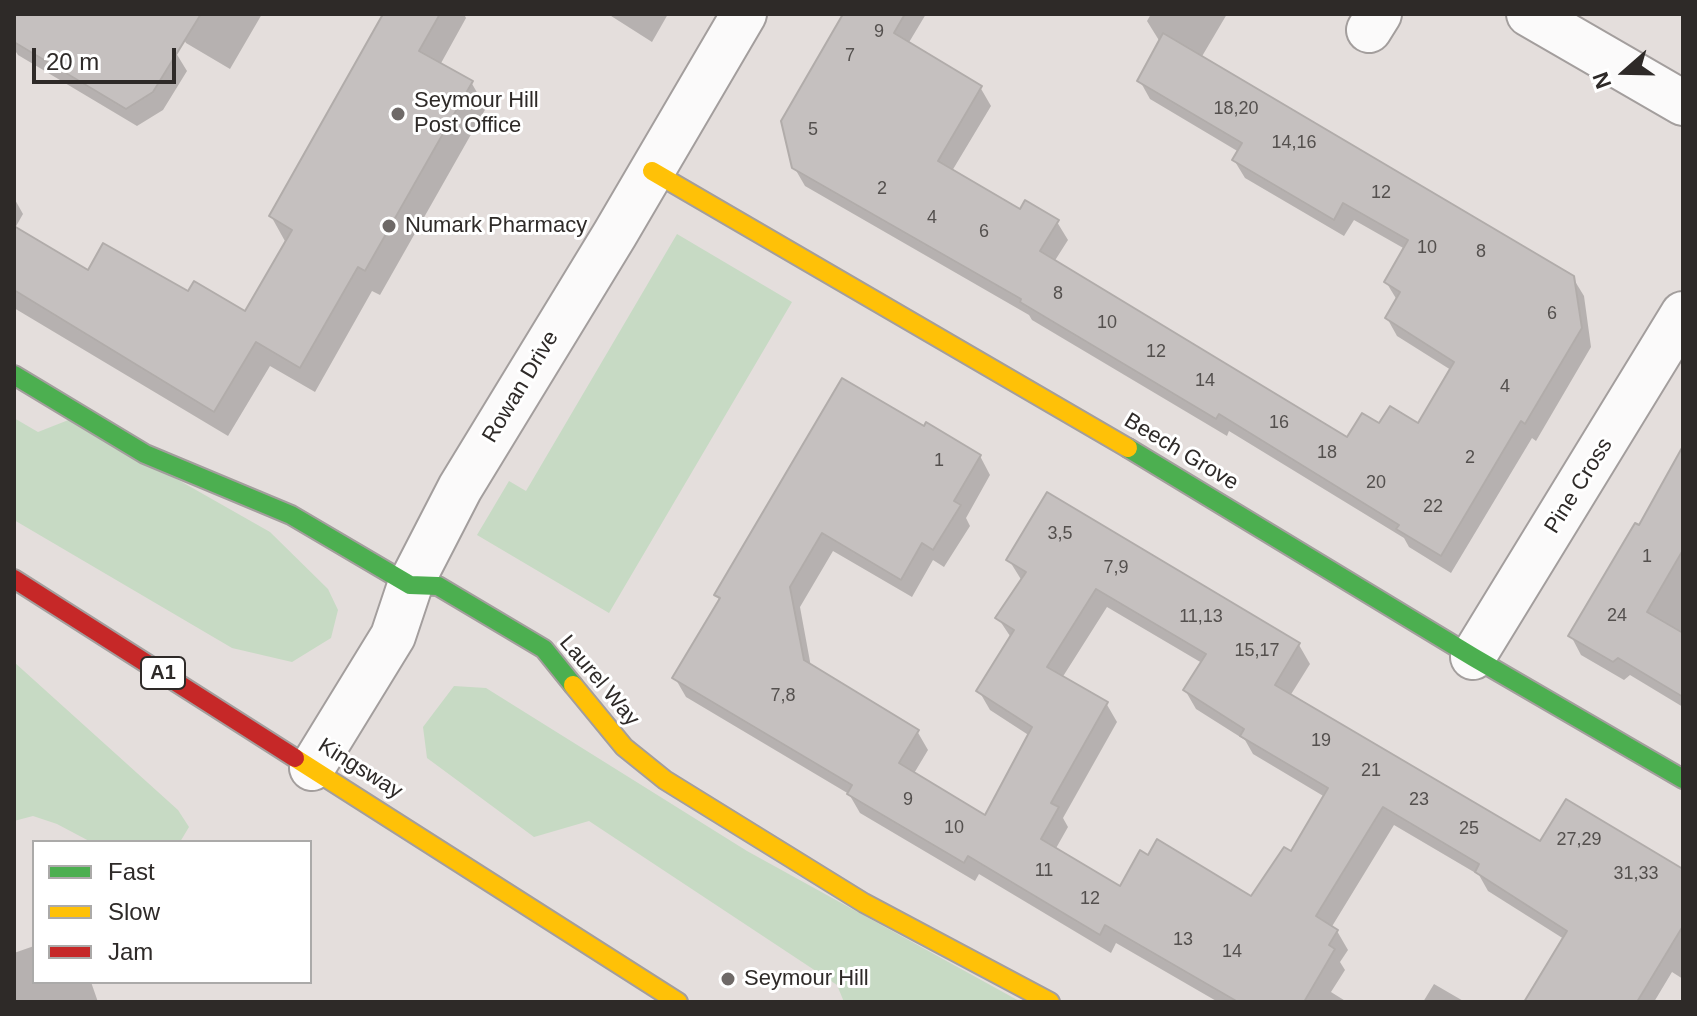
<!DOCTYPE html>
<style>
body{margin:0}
#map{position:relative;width:1697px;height:1016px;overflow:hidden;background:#e4dedc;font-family:Helvetica,sans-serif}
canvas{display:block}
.frame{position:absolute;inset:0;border:16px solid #2e2a28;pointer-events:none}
.legend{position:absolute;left:32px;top:840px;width:280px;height:144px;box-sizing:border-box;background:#fff;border:2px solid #abaaa9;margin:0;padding:10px 14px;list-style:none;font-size:24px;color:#2e2a28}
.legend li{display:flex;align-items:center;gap:16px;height:40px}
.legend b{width:40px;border:2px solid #abaaa9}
.north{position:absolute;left:1585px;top:32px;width:80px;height:80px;-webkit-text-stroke:6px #fff;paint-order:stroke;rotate:250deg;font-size:22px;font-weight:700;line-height:32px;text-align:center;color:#2e2a28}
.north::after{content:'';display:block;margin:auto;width:28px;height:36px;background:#2e2a28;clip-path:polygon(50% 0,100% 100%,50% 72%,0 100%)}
.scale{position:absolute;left:32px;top:48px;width:144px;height:36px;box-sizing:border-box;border:4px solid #2e2a28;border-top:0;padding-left:10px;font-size:24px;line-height:28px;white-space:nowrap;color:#2e2a28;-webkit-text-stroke:6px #fff;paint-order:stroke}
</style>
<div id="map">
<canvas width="1697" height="1016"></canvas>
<div class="frame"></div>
<ul class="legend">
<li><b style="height:10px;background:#4caf50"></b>Fast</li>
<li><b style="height:10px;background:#ffc107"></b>Slow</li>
<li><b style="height:10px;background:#c62828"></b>Jam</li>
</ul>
<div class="north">N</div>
<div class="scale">20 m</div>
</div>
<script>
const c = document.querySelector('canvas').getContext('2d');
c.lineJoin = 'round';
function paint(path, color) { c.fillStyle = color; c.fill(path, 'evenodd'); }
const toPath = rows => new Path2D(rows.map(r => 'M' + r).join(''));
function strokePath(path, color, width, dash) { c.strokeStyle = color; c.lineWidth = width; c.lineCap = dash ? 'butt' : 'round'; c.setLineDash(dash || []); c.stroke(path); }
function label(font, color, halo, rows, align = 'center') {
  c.font = font + ' Helvetica,sans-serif'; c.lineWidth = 6; c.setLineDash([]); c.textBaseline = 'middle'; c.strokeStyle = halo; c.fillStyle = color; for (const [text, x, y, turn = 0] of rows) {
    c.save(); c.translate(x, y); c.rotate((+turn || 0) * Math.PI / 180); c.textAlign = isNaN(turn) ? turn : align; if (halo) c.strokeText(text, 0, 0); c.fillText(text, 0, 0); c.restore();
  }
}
paint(toPath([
 [677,234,792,302,609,613,477,535,509,481,526,491],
 [14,418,38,432,71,419,270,532,328,589,338,610,331,638,292,662,232,648,14,520],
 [14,662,178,810,189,827,180,842,91,842,57,824,33,816,14,821],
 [454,686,486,688,747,851,1021,1002,844,1002,837,985,589,821,534,837,427,758,423,727]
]), '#c7dac4');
paint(toPath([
 [14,14,112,14,176,53,187,71,163,110,137,126,18,55,14,49],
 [181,14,262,14,230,69,186,43,175,24],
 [381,14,464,14,466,18,440,65,471,82,486,108,380,295,372,291,315,392,270,366,228,436,14,308,14,198,23,214,15,228,88,273,246,314,286,243,271,216,384,16],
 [608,14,668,14,652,42],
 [845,14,926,14,908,44,980,87,991,106,952,171,1021,211,1057,222,1068,240,1054,262,1347,439,1380,425,1418,426,1451,370,1397,336,1387,318,1397,300,1386,282,1405,249,1354,220,1344,236,1245,178,1234,160,1239,152,1150,99,1140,81,1160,42,1147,21,1151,14,1227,14,1201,58,1573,278,1584,296,1591,347,1536,441,1532,438,1451,573,1409,547,1404,538,1229,431,1227,436,1032,320,1029,315,805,186,794,167],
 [924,428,980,456,990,475,966,518,970,526,944,567,933,560,912,597,833,551,800,607,811,667,917,731,928,750,913,775,986,818,1030,736,990,710,979,691,1012,639,998,618,1022,581,1009,560,1299,645,1310,664,1290,696,1541,844,1683,871,1683,979,1672,972,1654,1002,1527,1002,1564,939,1488,891,1479,875,1394,825,1331,928,1337,931,1348,950,1340,962,1345,970,1331,992,1347,1002,1218,1002,1116,943,1111,953,979,874,975,881,860,813,849,794,686,697,675,678,720,601,717,595],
 [1107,607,1202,663,1185,690,1196,709,1245,740,1253,754,1325,797,1292,854,1252,899,1120,889,1055,850,1068,827,1063,818,1117,722,1106,703,1062,678],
 [1683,451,1683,707,1630,675,1624,680,1581,655,1571,636,1640,528],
 [34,946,34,982,91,982,98,1002,14,1002,14,953],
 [1434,984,1465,1002,1423,1002]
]), '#0003');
const building = toPath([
 [14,14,201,14,153,92,126,109,14,42,14,14],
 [383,14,440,14,419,51,473,81,365,271,358,267,300,368,256,342,214,412,14,290,14,226,88,270,103,243,188,291,194,281,245,311,292,230,269,216,383,14],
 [843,14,905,14,894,33,982,86,938,161,1020,209,1025,200,1059,220,1040,251,1347,437,1362,413,1379,423,1390,406,1418,423,1454,362,1385,318,1400,292,1384,282,1408,240,1343,203,1334,220,1232,160,1242,143,1137,81,1163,33,1574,276,1582,328,1525,424,1521,421,1441,556,1396,529,1399,525,1219,414,1216,419,1020,302,1021,299,792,168,781,121,843,14],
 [842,378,924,426,926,422,981,455,954,501,961,505,933,550,922,543,901,580,822,533,790,587,804,660,919,730,899,763,985,815,1032,727,976,691,1014,630,995,618,1026,572,1006,560,1047,492,1300,643,1275,685,1540,841,1566,799,1683,869,1683,926,1637,1002,1524,1002,1567,931,1475,872,1479,864,1383,807,1316,916,1338,930,1329,945,1335,949,1304,1002,1238,1002,1105,925,1100,935,968,856,964,863,847,794,852,785,672,678,720,598,714,595,842,378],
 [1096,589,1206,654,1183,690,1244,729,1240,736,1328,788,1291,851,1284,847,1251,896,1157,839,1148,855,1140,850,1120,886,1041,839,1059,807,1051,803,1108,702,1047,667,1096,589],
 [1683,446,1683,550,1647,612,1683,633,1683,697,1618,658,1613,662,1568,636,1635,523,1639,525,1683,446]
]);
paint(building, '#c5c0bf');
strokePath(building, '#b1acaa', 2);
const street = toPath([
 [1529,14,1683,103],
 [1369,30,1379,14],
 [1473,657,1683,314],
 [312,768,393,636,410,585,460,488,615,234,744,14]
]);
const fast = toPath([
 [14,375,145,454,291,515,410,585,438,586,544,649,573,685],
 [1128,448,1473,657,1683,779]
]);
const slow = toPath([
 [652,171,1128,448],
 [573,685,624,747,665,780,864,903,1050,1002],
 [295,758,678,1002]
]);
const jam = toPath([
 [14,579,295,758]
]);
strokePath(street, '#a39e9d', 48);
strokePath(fast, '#a39e9d', 22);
strokePath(slow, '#a39e9d', 22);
strokePath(jam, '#a39e9d', 22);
strokePath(street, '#fbfafa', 44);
strokePath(fast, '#4caf50', 18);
strokePath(slow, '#ffc107', 18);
strokePath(jam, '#c62828', 18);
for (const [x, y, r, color] of [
 [398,114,8,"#6e6967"],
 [389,226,8,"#6e6967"],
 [728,979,8,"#6e6967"]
]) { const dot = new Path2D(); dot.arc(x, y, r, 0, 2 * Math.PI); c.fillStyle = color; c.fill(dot); strokePath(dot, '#fff', 3); }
label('18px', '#54504e', null, [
 ["9",879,32],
 ["7",850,56],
 ["18,20",1236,109],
 ["5",813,130],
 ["14,16",1294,143],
 ["2",882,189],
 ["12",1381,193],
 ["4",932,218],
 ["6",984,232],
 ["10",1427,248],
 ["8",1481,252],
 ["8",1058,294],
 ["6",1552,314],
 ["10",1107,323],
 ["12",1156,352],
 ["14",1205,381],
 ["4",1505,387],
 ["16",1279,423],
 ["18",1327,453],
 ["2",1470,458],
 ["1",939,461],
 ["20",1376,483],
 ["22",1433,507],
 ["3,5",1060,534],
 ["1",1647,557],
 ["7,9",1116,568],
 ["24",1617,616],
 ["11,13",1201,617],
 ["15,17",1257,651],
 ["7,8",783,696],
 ["19",1321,741],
 ["21",1371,771],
 ["9",908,800],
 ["23",1419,800],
 ["10",954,828],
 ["25",1469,829],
 ["27,29",1579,840],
 ["11",1044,871],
 ["31,33",1636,874],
 ["12",1090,899],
 ["13",1183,940],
 ["14",1232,952]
]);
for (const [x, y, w] of [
 [163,673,44]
]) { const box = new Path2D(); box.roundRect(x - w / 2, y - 16, w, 32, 6); c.fillStyle = '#fff'; c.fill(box); strokePath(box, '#2e2a28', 2); }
label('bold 20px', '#2e2a28', null, [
 ["A1",163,673]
]);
label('22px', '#2e2a28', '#fff', [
 ["Seymour Hill",414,101],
 ["Post Office",414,126],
 ["Numark Pharmacy",405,226],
 ["Seymour Hill",744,979]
], 'left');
label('22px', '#2e2a28', '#fff', [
 ["Rowan Drive",521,387,-59],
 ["Beech Grove",1181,452,31],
 ["Pine Cross",1579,486,-58],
 ["Laurel Way",599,681,50],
 ["Kingsway",360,769,32]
]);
</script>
